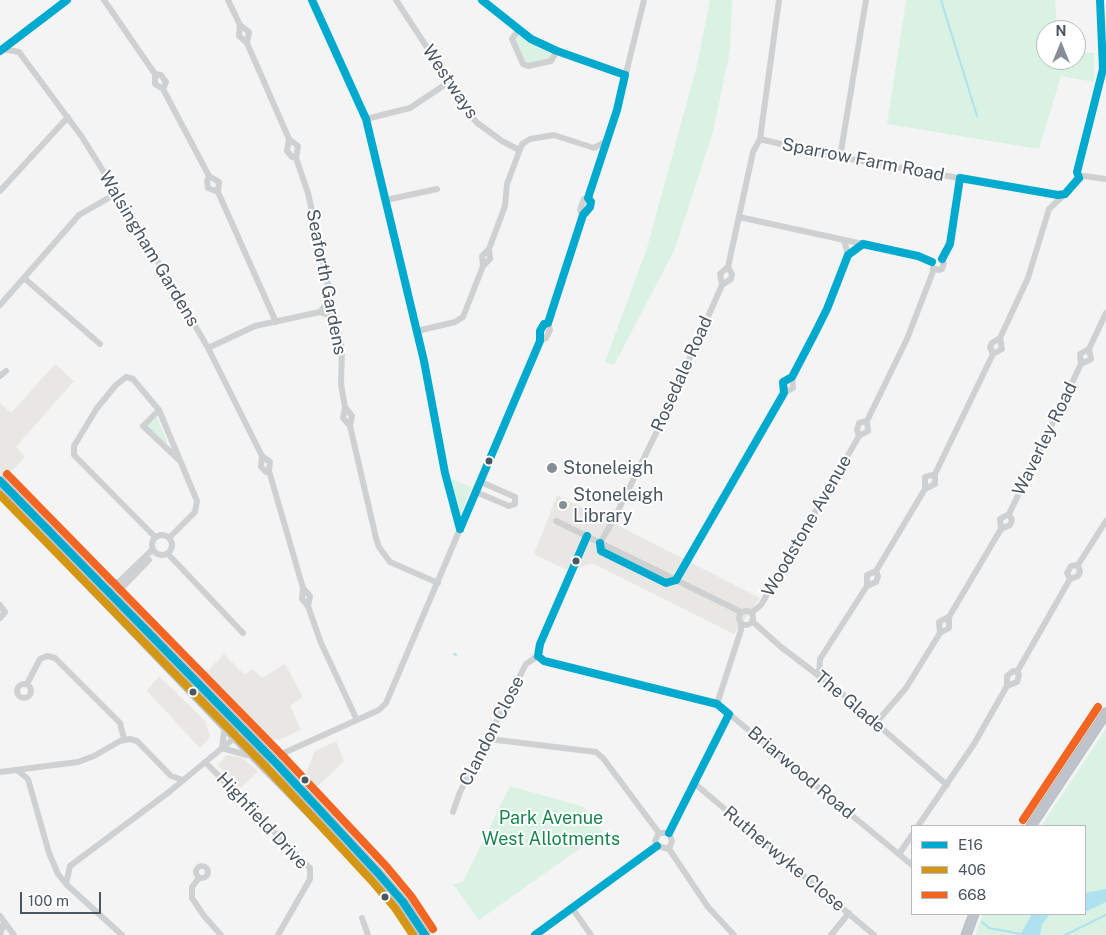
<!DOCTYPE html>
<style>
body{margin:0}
#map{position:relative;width:1106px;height:935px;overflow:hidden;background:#f4f4f4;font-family:"Public Sans",sans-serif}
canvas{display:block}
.legend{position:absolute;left:911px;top:825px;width:175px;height:90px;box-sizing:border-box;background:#fff;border:1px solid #b7bbc0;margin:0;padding:6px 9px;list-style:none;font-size:15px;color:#4a5661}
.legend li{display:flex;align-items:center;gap:10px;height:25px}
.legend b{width:25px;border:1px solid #b7bbc0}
.north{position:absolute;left:1036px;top:20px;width:50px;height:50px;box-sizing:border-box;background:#fff;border:1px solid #b7bbc0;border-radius:50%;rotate:0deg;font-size:14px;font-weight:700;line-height:20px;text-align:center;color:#4a5661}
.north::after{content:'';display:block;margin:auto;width:18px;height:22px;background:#868d94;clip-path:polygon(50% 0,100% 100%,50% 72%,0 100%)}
.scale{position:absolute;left:20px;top:892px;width:81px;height:22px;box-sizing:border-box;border:2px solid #4a5661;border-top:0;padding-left:6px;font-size:15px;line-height:18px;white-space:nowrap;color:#4a5661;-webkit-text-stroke:4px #fff;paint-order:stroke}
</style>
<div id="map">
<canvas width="1106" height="935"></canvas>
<ul class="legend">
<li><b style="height:6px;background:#00a9ce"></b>E16</li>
<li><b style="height:6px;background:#d49613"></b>406</li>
<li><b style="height:6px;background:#f26522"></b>668</li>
</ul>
<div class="north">N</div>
<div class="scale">100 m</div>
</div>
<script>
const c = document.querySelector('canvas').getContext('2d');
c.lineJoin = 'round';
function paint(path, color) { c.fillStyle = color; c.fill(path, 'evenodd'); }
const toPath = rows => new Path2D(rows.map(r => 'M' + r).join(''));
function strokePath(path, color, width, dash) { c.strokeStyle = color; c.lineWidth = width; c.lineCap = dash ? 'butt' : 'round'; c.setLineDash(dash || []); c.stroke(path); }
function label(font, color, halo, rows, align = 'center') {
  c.font = font + ' "Public Sans",sans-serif'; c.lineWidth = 4; c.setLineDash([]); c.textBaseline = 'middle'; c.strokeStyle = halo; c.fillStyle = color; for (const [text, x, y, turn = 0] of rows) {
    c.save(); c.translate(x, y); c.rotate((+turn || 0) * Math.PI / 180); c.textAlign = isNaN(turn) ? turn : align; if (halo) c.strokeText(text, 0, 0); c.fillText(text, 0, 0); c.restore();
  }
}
paint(toPath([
 [55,364,74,381,16,447,25,457,5,478,0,473,0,403,11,413],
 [557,495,621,527,760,598,734,634,592,563,569,571,534,554],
 [224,654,245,675,252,669,262,678,285,664,303,697,290,706,301,730,279,740,270,739,258,731,203,675],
 [159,676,206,722,210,737,200,748,147,691],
 [336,741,344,761,317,787,306,773,315,751],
 [227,755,243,758,258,771,241,788,217,765]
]), '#e8e7e3');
paint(toPath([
 [710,0,732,0,730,51,713,132,674,251,614,365,605,362,647,248,696,69],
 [906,0,1055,0,1057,30,1046,30,1046,60,1076,60,1076,52,1094,53,1094,82,1061,76,1039,149,887,124],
 [518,35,551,51,552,55,549,59,528,63,524,61,515,42],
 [156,416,167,441,165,443,146,426],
 [452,479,471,487,460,516,450,483],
 [1106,729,1106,935,975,935,983,914,1085,914,1085,826,1041,826],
 [510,786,584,807,603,832,479,920,453,884,463,882]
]), '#d9f2e3');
paint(toPath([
 [1106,889,1106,902,1085,912,1085,893],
 [1032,914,1050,914,1042,924,1040,935,1020,935]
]), '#aee2f0');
strokePath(toPath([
 [941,0,977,116],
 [454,654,456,655],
 [982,922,989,928,1021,934],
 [1065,935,1106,915]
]), '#aee2f0', 2);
const highway = toPath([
 [0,481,275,762,378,873,403,902,425,935],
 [0,491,232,733,373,877,398,907,417,935],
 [1031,826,1106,713],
 [966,935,974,914]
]);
strokePath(highway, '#b9bec3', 11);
strokePath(toPath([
 [104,0,155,74,161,75,163,78,166,82,163,89],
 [228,0,240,25,239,36,247,43,289,139,298,146,296,158,308,193,342,350,341,384,345,407,352,416,350,426,376,538,379,547,390,562,438,583],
 [312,0,366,119,424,361,445,473,460,529],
 [396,0,476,122,502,141,519,150],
 [482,0,531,39,557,51,625,75],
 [240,25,249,32,247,43],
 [519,29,512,39,523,64,528,66,551,61,557,51],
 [2,49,67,0],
 [3,49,19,52,82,137,138,227,208,348,262,456,270,462,269,471,303,588,310,596,308,606],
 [155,74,155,84,163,89,209,176,219,182,218,192,276,322],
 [366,119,410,108,449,82],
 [289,139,287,151,292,157,296,158],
 [760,139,822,154,1051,194,1065,194,1079,178,1084,176,1106,179],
 [840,157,866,0],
 [209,176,207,181,208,188,218,192],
 [1079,178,1077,172,1103,69,1100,0],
 [0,191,68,117],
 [386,200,437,189],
 [583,215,587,213,590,207,591,202,588,198,617,110,644,0],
 [739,217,918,256,932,262],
 [844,240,848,255],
 [942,259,950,244,960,178],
 [483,266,490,259,489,249,505,206,507,184,522,144,530,139,554,135,594,148,607,141],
 [933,268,938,270,942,269,944,263,942,259],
 [24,278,100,344],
 [722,285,720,274,728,267],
 [0,305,79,215,117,193],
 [320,312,336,318],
 [417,331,455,322,463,317,483,266,482,256,489,249],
 [540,341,546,338,550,330,548,323,583,215,580,210,582,204,584,199,588,198],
 [208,348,255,326,320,312,331,299],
 [993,354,990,347,992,343,1000,338,1028,278,1049,209,1065,194],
 [1081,364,1091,359,1089,349],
 [0,376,6,371],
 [784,393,783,382,792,377],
 [345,407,343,418,350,426],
 [159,410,143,426,178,459],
 [859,436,868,431,867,421,907,339,934,269],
 [262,456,261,467,266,472,269,471],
 [925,489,925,477,935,474],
 [476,492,509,506,515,504,515,497,481,482],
 [556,521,741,612],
 [1001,529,1000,519,1009,514],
 '152 545a10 10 0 1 1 20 0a10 10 0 1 1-20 0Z',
 [155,537,74,455,74,446,97,408,116,385,126,377,133,379,159,410,197,501,195,512,169,538],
 [600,543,615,517,662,421,722,285,731,279,732,274,728,267,753,152,760,139,779,0],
 [168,554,243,633],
 [1070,579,1067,573,1071,566,1078,565],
 [676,580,784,393,793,388,792,377,827,309,848,255,863,244],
 [99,582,119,582,152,550],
 [867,586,876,582,878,576,876,571,925,489,935,484,935,474,993,354,1002,349,1000,338],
 [303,588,302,599,308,606,321,643,357,720],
 [116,601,117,593,149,560],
 [0,605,5,612,0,618],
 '739 618a7 7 0 1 1 14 0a7 7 0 1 1-14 0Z',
 [751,613,761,605,843,464,859,436,857,430,859,423,867,421],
 [752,621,781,647,839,691,947,785],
 [940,633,939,622,949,617],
 [538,656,544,661,717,704,912,865],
 [538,656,540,644,587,536],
 [819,676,820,659,867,586,867,575,876,571],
 '17 691a7 7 0 1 1 14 0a7 7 0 1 1-14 0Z',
 [27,684,40,659,47,656,55,658,120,723,124,739],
 [1007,686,1017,682,1019,675,1017,672,1070,579,1078,576,1080,572,1078,565,1106,521],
 [717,704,741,630,741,623],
 [875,724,906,688,940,633,949,628,949,617,1001,529,1010,525,1012,520,1009,514,1081,364,1080,354,1089,349,1106,313],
 [489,739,596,752,603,758,659,833],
 [222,748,254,757],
 [222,748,225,726],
 [205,762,310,868,310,879,278,935],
 [17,770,28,779,49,853,58,874,66,884,122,935],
 [0,772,78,762,94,756,120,741,130,739,137,741,171,776,183,780],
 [277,774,274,771,273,765,286,752,379,710,386,703,540,341,540,331,544,324,548,323],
 [694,783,874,935],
 [453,812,460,792,526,664,538,656],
 [918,826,974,744,1007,686,1007,676,1013,671,1017,672],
 [669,833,729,714],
 [657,846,669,849,672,841,669,833],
 [657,846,655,841,659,833,669,833],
 [669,849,708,907,734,935],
 [899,854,912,835],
 '196 872a6 6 0 1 1 12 0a6 6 0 1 1-12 0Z',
 [199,878,192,887,192,898,204,916,221,935],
 [66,884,70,866,169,792,238,735],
 [572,908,591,935],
 [0,916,14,935],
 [362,918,368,935],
 [0,935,4,922],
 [535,935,657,846],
 [831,935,849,913]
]), '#ced0d2', 6);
strokePath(highway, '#bec4c9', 9);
strokePath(toPath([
 [312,0,366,119,424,361,445,473,460,529],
 [482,0,531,39,557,51,625,75],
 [0,51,67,0],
 [960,178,1058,195,1065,194,1079,178],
 [1079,178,1077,172,1103,69,1100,0],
 [863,244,918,256,932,262],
 [942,259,950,244,960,178],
 [0,481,275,762,378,873,403,902,425,935],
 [460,529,540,341,540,331,544,324,548,323,583,215,590,207,591,202,588,198,617,110,625,75],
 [600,543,601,551,666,583,676,580],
 [676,580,784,393,783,382,792,377,814,335,827,309,848,255,863,244],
 [538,656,544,661,717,704,729,714],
 [538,656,540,644,587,536],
 [669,833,729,714],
 [535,935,657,846]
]), '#00a9ce', 8);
strokePath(toPath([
 [0,495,268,769,371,880,395,908,413,935]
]), '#d49613', 8);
strokePath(toPath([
 [7,474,282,755,386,866,411,896,433,929],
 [1023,820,1098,707]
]), '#f26522', 8);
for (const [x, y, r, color] of [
 [489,461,4.5,"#4a5661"],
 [552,468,6,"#868d94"],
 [563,505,5,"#868d94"],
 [576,561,4.5,"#4a5661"],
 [193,692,4.5,"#4a5661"],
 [305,780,4.5,"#4a5661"],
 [385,897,4.5,"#4a5661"]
]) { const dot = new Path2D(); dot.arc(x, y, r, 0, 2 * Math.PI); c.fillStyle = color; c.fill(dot); strokePath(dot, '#fff', 2); }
label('18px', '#4a5661', '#fff', [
 ["Westways",450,82,56],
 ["Sparrow Farm Road",863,160,11],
 ["Walsingham Gardens",149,249,59],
 ["Seaforth Gardens",326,282,79],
 ["Rosedale Road",682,374,-66],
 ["Waverley Road",1045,439,-64],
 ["Woodstone Avenue",807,526,-60],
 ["The Glade",850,702,40],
 ["Clandon Close",492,731,-63],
 ["Briarwood Road",801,773,40],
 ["Highfield Drive",262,821,47],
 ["Rutherwyke Close",784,859,40]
]);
label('18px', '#4a5661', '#fff', [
 ["Stoneleigh",563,468],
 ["Stoneleigh",573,495],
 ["Library",573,516]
], 'left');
label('18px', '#17864f', '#fff', [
 ["Park Avenue",551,818],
 ["West Allotments",551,839]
]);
</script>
